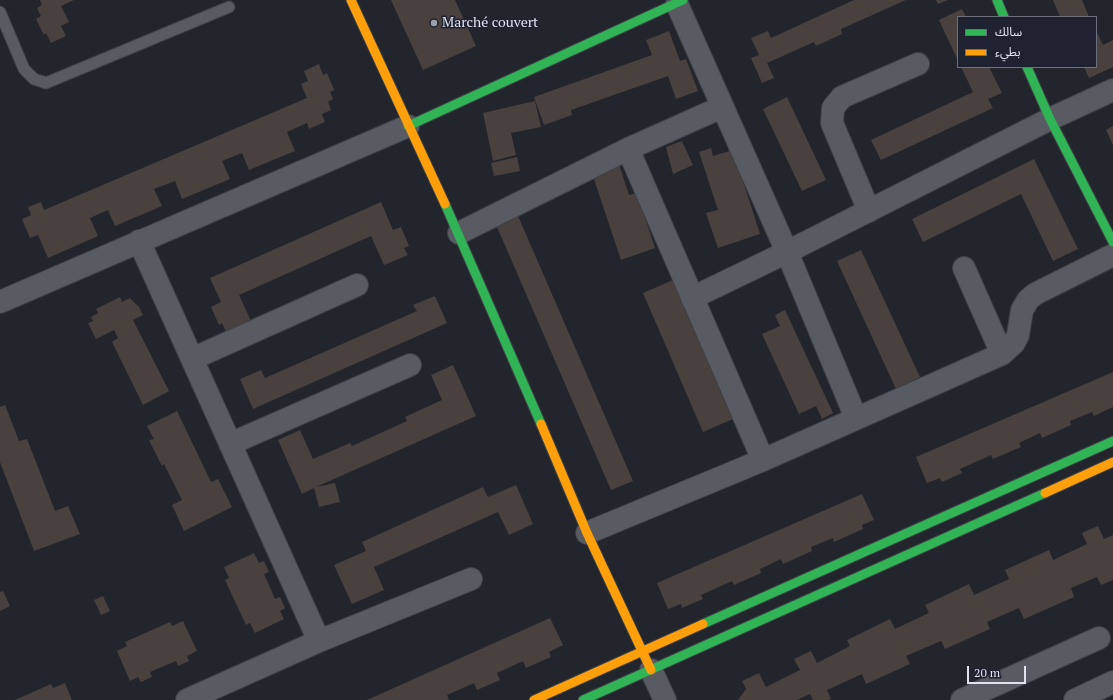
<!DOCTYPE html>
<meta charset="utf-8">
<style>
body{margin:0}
#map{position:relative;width:1113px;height:700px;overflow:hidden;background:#23252d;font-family:"PT Serif","Noto Sans Arabic",serif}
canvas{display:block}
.legend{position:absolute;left:957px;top:16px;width:140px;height:52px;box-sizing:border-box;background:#1f2231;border:1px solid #6c6f7c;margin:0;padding:5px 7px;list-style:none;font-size:12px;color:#e0e2ed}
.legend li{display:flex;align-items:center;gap:8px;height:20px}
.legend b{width:20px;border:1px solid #6c6f7c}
.scale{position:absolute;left:967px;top:666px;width:59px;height:18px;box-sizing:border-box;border:2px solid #e0e2ed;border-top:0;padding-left:5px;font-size:12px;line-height:14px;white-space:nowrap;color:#e0e2ed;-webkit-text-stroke:3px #1f2231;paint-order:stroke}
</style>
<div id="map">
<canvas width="1113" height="700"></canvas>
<ul class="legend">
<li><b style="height:5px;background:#30b455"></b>سالك</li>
<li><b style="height:5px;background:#ff9f0a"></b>بطيء</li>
</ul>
<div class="scale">20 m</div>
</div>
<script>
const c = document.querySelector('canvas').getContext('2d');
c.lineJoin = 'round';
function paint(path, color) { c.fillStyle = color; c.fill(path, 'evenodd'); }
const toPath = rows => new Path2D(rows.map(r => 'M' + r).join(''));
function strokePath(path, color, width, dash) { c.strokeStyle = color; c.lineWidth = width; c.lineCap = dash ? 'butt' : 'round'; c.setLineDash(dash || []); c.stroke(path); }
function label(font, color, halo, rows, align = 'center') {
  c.font = font + ' "PT Serif",serif'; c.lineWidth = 3; c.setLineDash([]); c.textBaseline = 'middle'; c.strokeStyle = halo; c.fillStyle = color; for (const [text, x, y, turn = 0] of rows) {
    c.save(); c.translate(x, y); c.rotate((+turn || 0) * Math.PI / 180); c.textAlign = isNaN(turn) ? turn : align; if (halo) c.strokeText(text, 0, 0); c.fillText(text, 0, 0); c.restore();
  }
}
paint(toPath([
 [40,0,74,0,61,6,69,22,61,26,66,36,51,43,46,33,44,35,36,19,41,16,37,8,42,5],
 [391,0,455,0,476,46,423,70],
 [854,0,906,0,841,29,842,34,816,46,814,42,767,63,774,78,762,83,751,58,759,55,751,38,768,31,771,38],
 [936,0,948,0,938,4],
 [1053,0,1082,0,1089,17,1060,17],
 [962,9,966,17,958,17,958,61,939,20],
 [669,31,680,61,686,59,698,91,676,99,668,76,571,110,572,115,544,125,534,97,652,55,646,40],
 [1096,31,1103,45,1113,40,1113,67,1089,78,1084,67,1096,67],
 [319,64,323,75,327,73,334,90,330,92,333,99,328,102,331,110,322,114,325,122,309,129,307,123,287,132,295,151,249,170,242,153,222,161,230,179,182,199,175,181,154,189,162,206,115,226,108,210,90,218,98,236,48,258,38,235,30,238,22,219,31,215,28,207,41,202,44,210,307,98,301,84,308,81,304,71],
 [961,67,989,67,1002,93,988,99,993,108,881,160,871,140,973,92],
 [787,97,826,180,802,191,763,109],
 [535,101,541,127,511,133,516,155,493,161,483,113],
 [1113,126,1113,145,1106,130],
 [682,141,693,165,673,174,666,147],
 [711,148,713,156,733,150,760,234,718,248,706,213,718,210,699,152],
 [517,157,520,171,494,176,491,163],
 [1034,159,1078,249,1053,261,1021,194,923,242,912,219],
 [619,164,629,195,637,193,655,248,621,260,592,173],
 [381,202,393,230,401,227,409,246,404,248,408,255,384,265,371,236,239,295,251,321,226,332,222,323,219,325,211,307,221,302,210,278],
 [515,209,633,481,611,490,494,220],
 [861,250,920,377,896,389,837,261],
 [673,280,733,419,703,432,643,293],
 [435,296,447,323,253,409,240,379,261,370,265,378,417,311,413,305],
 [120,297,122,302,130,298,139,307,143,315,133,320,169,391,143,405,112,342,118,338,114,330,96,339,88,323,93,321,91,317,98,313,96,309],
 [785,310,833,413,822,419,816,406,799,414,762,334,780,326,775,315],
 [453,365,476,416,316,487,335,483,340,502,319,507,314,488,302,494,278,440,300,430,313,459,350,443,352,446,407,421,405,417,442,400,431,375],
 [1113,372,1113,407,1094,416,1092,412,1070,421,1071,425,1042,438,1040,433,1019,443,1021,447,993,459,991,455,960,469,962,473,942,482,940,478,927,483,916,457],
 [5,405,19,441,27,439,55,511,68,506,80,534,34,551,0,462,0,407],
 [177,411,211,482,218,479,232,507,184,531,172,505,182,500,164,464,162,466,149,440,154,439,147,426],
 [516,485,533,524,509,535,498,512,374,567,384,590,352,604,334,565,366,551,362,542,483,487,488,497],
 [862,494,874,520,862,525,863,529,834,542,833,538,811,547,812,551,783,564,781,559,760,569,761,573,734,585,732,581,701,595,703,599,682,608,681,604,668,609,657,583],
 [1098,526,1104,539,1113,535,1113,580,1101,585,1097,577,1071,588,1074,597,1024,619,1019,608,987,622,990,629,945,649,941,641,906,656,910,664,866,684,862,674,827,690,831,699,828,700,813,700,810,694,797,700,738,700,746,689,742,681,759,673,766,687,800,670,794,659,811,651,817,663,850,646,847,640,890,619,895,629,929,613,925,605,969,584,974,595,1009,579,1005,570,1049,550,1053,560,1087,544,1082,533],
 [254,553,259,563,264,561,269,572,264,574,275,599,280,597,285,608,280,611,284,619,255,633,250,623,246,625,225,580,229,578,224,567],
 [3,591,10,606,0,611,0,592],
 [103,596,110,611,101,615,94,600],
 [550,618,563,645,549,652,551,657,526,668,523,661,497,673,500,680,477,690,474,683,447,695,449,700,367,700],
 [183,621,197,651,187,656,189,661,178,666,176,661,150,672,152,677,141,682,138,677,130,681,117,651,127,646,125,642,170,622,172,626],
 [65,683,72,700,15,700,51,684,53,688]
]), '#49413e');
const lane = toPath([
 [0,12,24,69,34,79,46,83,229,7]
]);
const street = toPath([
 [677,4,787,252,856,418],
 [628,149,763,460],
 [869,211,832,123,833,108,842,97,918,64],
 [459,233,628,149,722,107],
 [139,241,319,641],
 [964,268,1002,354],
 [692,298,787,252,1050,119,1113,90],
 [0,302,408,126],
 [192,359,357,285],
 [230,444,410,365],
 [587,533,763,460,1002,354,1014,343,1018,335,1022,310,1028,300,1035,294,1113,255],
 [651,670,665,700],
 [187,700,319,641,471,579],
 [962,700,1099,638],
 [1075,700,1113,682]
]);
const fast = toPath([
 [997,0,1004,17],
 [1027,67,1050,119,1113,242],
 [408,126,683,0],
 [445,204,541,424],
 [703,624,1113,441],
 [583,700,1045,493]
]);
const slow = toPath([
 [351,0,445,204],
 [541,424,587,533,651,670],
 [1045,493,1113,462],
 [534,700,703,624]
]);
strokePath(lane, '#3f4148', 13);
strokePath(street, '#3f4148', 24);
strokePath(fast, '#3f4148', 11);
strokePath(slow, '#3f4148', 11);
strokePath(lane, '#595b62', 11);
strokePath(street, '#595b62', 22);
strokePath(fast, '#30b455', 9);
strokePath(slow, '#ff9f0a', 9);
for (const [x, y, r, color] of [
 [434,23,4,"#9ea0aa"]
]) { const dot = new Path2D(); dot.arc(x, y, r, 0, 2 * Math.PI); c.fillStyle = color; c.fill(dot); strokePath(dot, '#1f2231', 1.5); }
label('14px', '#e0e2ed', '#1f2231', [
 ["Marché couvert",442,23]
], 'left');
</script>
